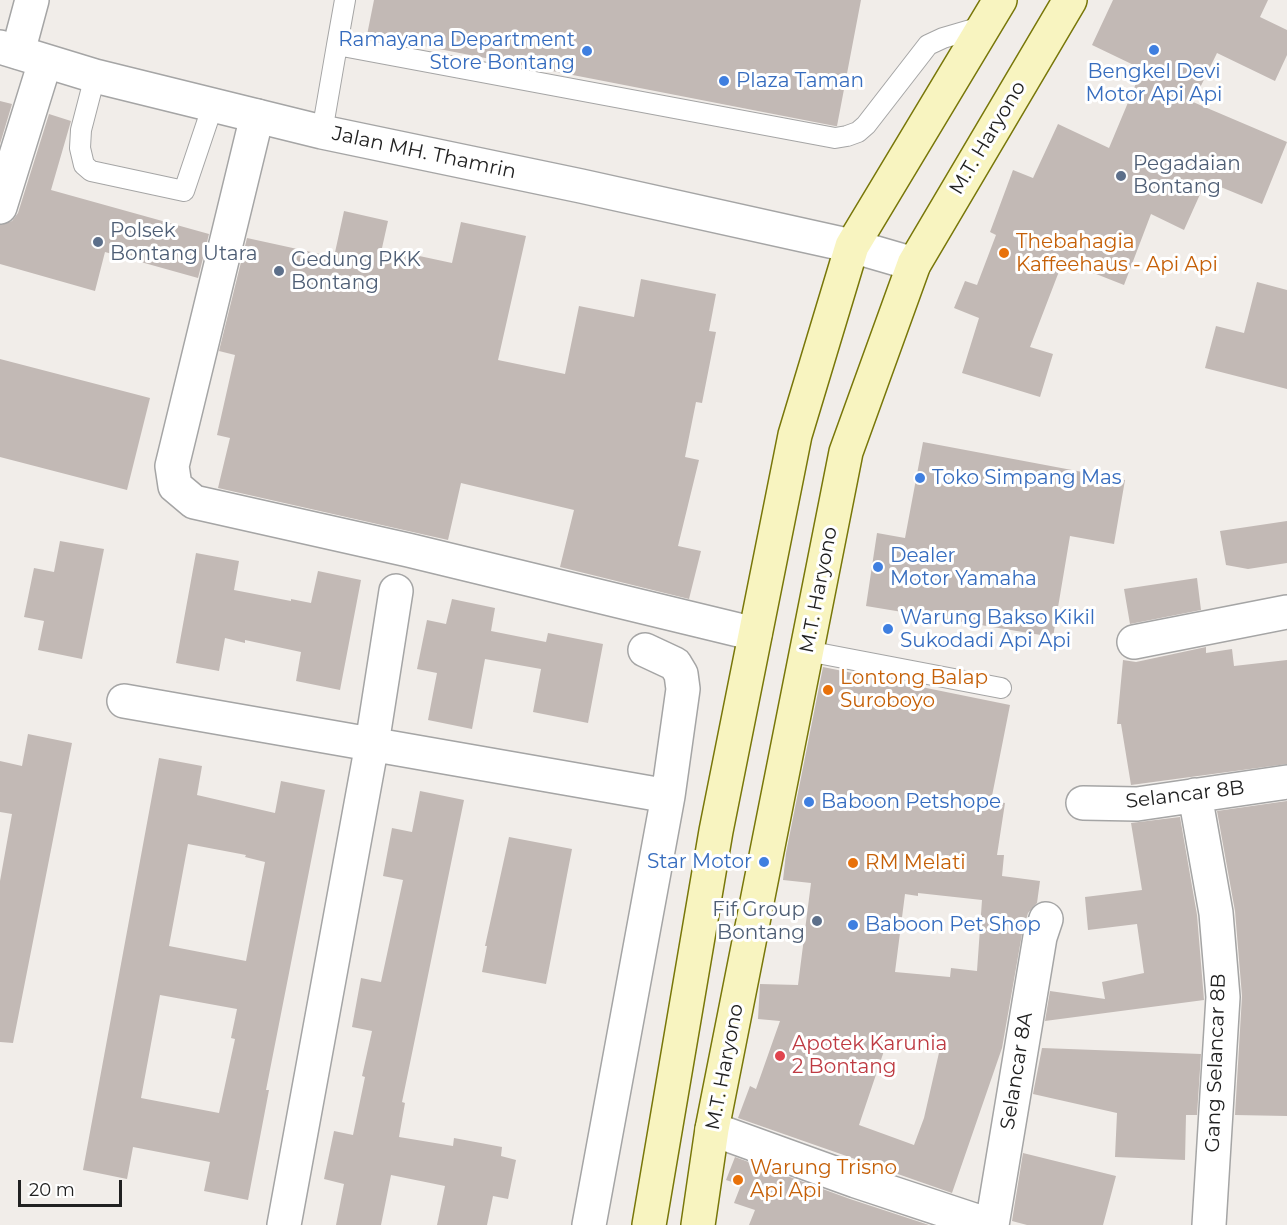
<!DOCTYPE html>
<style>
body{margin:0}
#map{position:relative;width:1287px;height:1225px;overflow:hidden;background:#f1ede9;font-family:Montserrat,sans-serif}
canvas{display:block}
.scale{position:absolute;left:18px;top:1180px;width:104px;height:27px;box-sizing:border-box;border:3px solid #212121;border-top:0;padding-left:8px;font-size:18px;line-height:21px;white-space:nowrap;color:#212121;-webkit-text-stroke:4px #fff;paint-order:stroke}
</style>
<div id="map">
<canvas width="1287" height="1225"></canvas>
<div class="scale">20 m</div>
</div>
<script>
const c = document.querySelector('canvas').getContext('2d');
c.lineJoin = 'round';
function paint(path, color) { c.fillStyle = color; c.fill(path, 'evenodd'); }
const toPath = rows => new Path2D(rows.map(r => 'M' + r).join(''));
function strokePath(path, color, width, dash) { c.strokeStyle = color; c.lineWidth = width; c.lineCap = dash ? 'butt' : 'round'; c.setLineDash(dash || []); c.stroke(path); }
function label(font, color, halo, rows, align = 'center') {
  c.font = font + ' Montserrat,sans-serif'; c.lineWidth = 6; c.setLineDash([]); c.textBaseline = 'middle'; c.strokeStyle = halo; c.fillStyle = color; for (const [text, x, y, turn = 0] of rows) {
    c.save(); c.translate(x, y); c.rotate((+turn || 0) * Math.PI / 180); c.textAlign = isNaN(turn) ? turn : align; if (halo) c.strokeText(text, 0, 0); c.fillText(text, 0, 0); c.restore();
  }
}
paint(toPath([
 [374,0,861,0,837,126,835,126,367,35],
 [1113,0,1268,0,1260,17,1287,30,1287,55,1275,81,1217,53,1193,102,1287,142,1262,204,1206,181,1184,230,1151,214,1124,285,1063,261,1030,347,1053,354,1040,397,962,373,979,318,954,308,965,281,977,285,996,235,990,232,1013,170,1033,178,1058,124,1109,148,1142,69,1092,45],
 [0,101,12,104,0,144],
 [49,114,71,121,51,190,209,234,198,278,105,252,95,291,0,264,0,225,12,221,18,213],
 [344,211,388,221,382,248,452,263,461,222,526,236,498,360,565,374,579,306,634,317,641,279,716,294,709,331,716,332,702,403,696,402,685,457,699,460,678,546,701,551,689,599,560,567,574,510,461,483,448,540,218,488,230,438,217,435,235,355,219,351,247,238,334,257],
 [1257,282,1287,290,1287,389,1205,368,1216,326,1244,333],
 [0,359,150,398,127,490,0,457],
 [923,442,1125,480,1114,544,1070,536,1053,637,866,606,877,533,905,538],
 [1287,521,1287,563,1248,569,1226,565,1220,531],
 [60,541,104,549,82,659,38,650,44,621,24,617,34,568,54,572],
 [196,553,239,561,234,590,291,601,291,599,311,603,318,571,361,580,340,690,296,681,301,652,245,640,245,643,225,638,219,671,176,663],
 [1197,578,1201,610,1130,624,1124,589],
 [452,599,495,608,491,631,546,642,548,633,603,644,588,723,533,712,541,669,485,659,472,729,428,720,437,673,417,669,427,620,446,624],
 [1206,647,1206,653,1232,649,1234,666,1287,660,1287,764,1131,785,1121,724,1117,724,1123,660,1136,662],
 [823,667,1010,705,991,801,1005,803,997,855,1004,855,1002,876,1040,881,1037,903,1028,913,1022,934,1002,1048,952,1193,738,1118,750,1086,756,1089,780,1021,758,1019,760,984,798,985,811,883,783,880,786,853],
 [918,893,982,900,977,971,951,968,950,977,895,972,905,894,918,896],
 [888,1039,941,1044,924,1118,914,1145,859,1125],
 [28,734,72,743,13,1043,0,1042,0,881,12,814,0,812,0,761,22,766],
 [159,758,202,766,197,795,275,813,281,781,325,790,266,1090,269,1090,248,1200,204,1191,210,1162,133,1147,127,1179,83,1170],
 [188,844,246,855,245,857,265,862,246,961,169,946],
 [160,995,237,1009,231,1038,235,1039,219,1113,141,1098],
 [420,791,464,800,402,1102,405,1103,399,1137,453,1146,454,1138,502,1147,501,1156,516,1160,508,1199,493,1196,487,1225,437,1225,445,1186,391,1175,381,1225,336,1225,344,1184,324,1179,334,1131,353,1135,365,1077,362,1076,372,1031,352,1027,361,978,381,982,403,880,383,876,392,828,412,832],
 [1287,801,1287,1116,1235,1115,1242,996,1235,911,1217,811],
 [1180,817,1197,915,1204,1000,1045,1021,1050,991,1105,999,1102,982,1144,973,1137,924,1088,930,1085,897,1142,890,1131,823],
 [509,837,572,849,546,984,482,972,487,946,485,946],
 [1042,1048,1201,1054,1197,1115,1186,1115,1185,1160,1115,1157,1117,1113,1033,1094],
 [1023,1153,1116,1176,1103,1225,1027,1225,1012,1221],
 [735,1157,850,1199,929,1225,749,1225,755,1210,734,1203,741,1185,726,1180]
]), '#c2b9b5');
const service = toPath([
 [337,45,345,0],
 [95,76,81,130,80,148,84,165,91,171,184,191,213,105],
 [322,132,337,45,835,138,847,136,858,132,866,125,928,45,943,38,984,26],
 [807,651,1001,688]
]);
const minor = toPath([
 [18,52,32,0],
 [257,116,172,466,175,486,194,502,408,550,755,634],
 [0,207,45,62],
 [1134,642,1287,612],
 [124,701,668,796],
 [1195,795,1216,913,1223,997,1209,1225],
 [1083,803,1137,804,1287,782],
 [712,1129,856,1181,989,1225],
 [284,1225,372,744,396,591],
 [589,1225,668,796,683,689,681,674,675,664,645,650],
 [992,1225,1040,937,1046,919]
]);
const tertiary = toPath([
 [0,47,95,76,322,132,581,186,852,246,914,264]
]);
const secondary = toPath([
 [649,1225,716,831,795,435,852,246,1000,0],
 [698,1225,712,1129,846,452,914,264,1070,0]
]);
strokePath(service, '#a5a5a5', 22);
strokePath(minor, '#a5a5a5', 36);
strokePath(tertiary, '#a5a5a5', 36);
strokePath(secondary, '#787709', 36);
strokePath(service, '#fff', 20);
strokePath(minor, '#fff', 33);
strokePath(tertiary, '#fff', 33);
strokePath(secondary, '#f8f4c0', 33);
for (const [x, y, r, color] of [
 [1154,50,6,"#3f7fe0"],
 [587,51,6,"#3f7fe0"],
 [724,81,6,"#3f7fe0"],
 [1121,176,6,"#5c6f8a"],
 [98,242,6,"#5c6f8a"],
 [1004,253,6,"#e8710a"],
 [279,271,6,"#5c6f8a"],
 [920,478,6,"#3f7fe0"],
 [878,567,6,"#3f7fe0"],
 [888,629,6,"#3f7fe0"],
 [828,690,6,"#e8710a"],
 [809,802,6,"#3f7fe0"],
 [764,862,6,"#3f7fe0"],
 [853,863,6,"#e8710a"],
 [817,921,6,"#5c6f8a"],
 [853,925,6,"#3f7fe0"],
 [780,1056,6,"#e0444e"],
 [738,1180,6,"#e8710a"]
]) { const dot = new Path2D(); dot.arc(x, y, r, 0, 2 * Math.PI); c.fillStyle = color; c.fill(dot); strokePath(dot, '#fff', 2); }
label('20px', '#366cbe', '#fff', [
 ["Ramayana Department",575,40,"right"],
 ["Store Bontang",575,63,"right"],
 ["Bengkel Devi",1154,72,"center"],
 ["Motor Api Api",1154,95,"center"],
 ["Plaza Taman",736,81],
 ["Toko Simpang Mas",932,478],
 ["Dealer",890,556],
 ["Motor Yamaha",890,579],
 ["Warung Bakso Kikil",900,618],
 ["Sukodadi Api Api",900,641],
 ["Baboon Petshope",821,802],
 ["Star Motor",752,862,"right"],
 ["Baboon Pet Shop",865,925]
], 'left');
label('20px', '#212121', '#fff', [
 ["M.T. Haryono",988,138,-59],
 ["Jalan MH. Thamrin",424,153,12],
 ["M.T. Haryono",819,590,-79],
 ["Selancar 8B",1185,795,-7],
 ["Gang Selancar 8B",1216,1063,-88],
 ["M.T. Haryono",725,1067,-79],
 ["Selancar 8A",1017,1071,-81]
]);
label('20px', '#4e5e75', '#fff', [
 ["Pegadaian",1133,164],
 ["Bontang",1133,187],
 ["Polsek",110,231],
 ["Bontang Utara",110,254],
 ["Gedung PKK",291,260],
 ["Bontang",291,283],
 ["Fif Group",805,910,"right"],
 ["Bontang",805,933,"right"]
], 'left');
label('20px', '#c56008', '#fff', [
 ["Thebahagia",1016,242],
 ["Kaffeehaus - Api Api",1016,265],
 ["Lontong Balap",840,678],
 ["Suroboyo",840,701],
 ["RM Melati",865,863],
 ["Warung Trisno",750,1168],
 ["Api Api",750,1191]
], 'left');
label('20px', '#be3a42', '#fff', [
 ["Apotek Karunia",792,1044],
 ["2 Bontang",792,1067]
], 'left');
</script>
